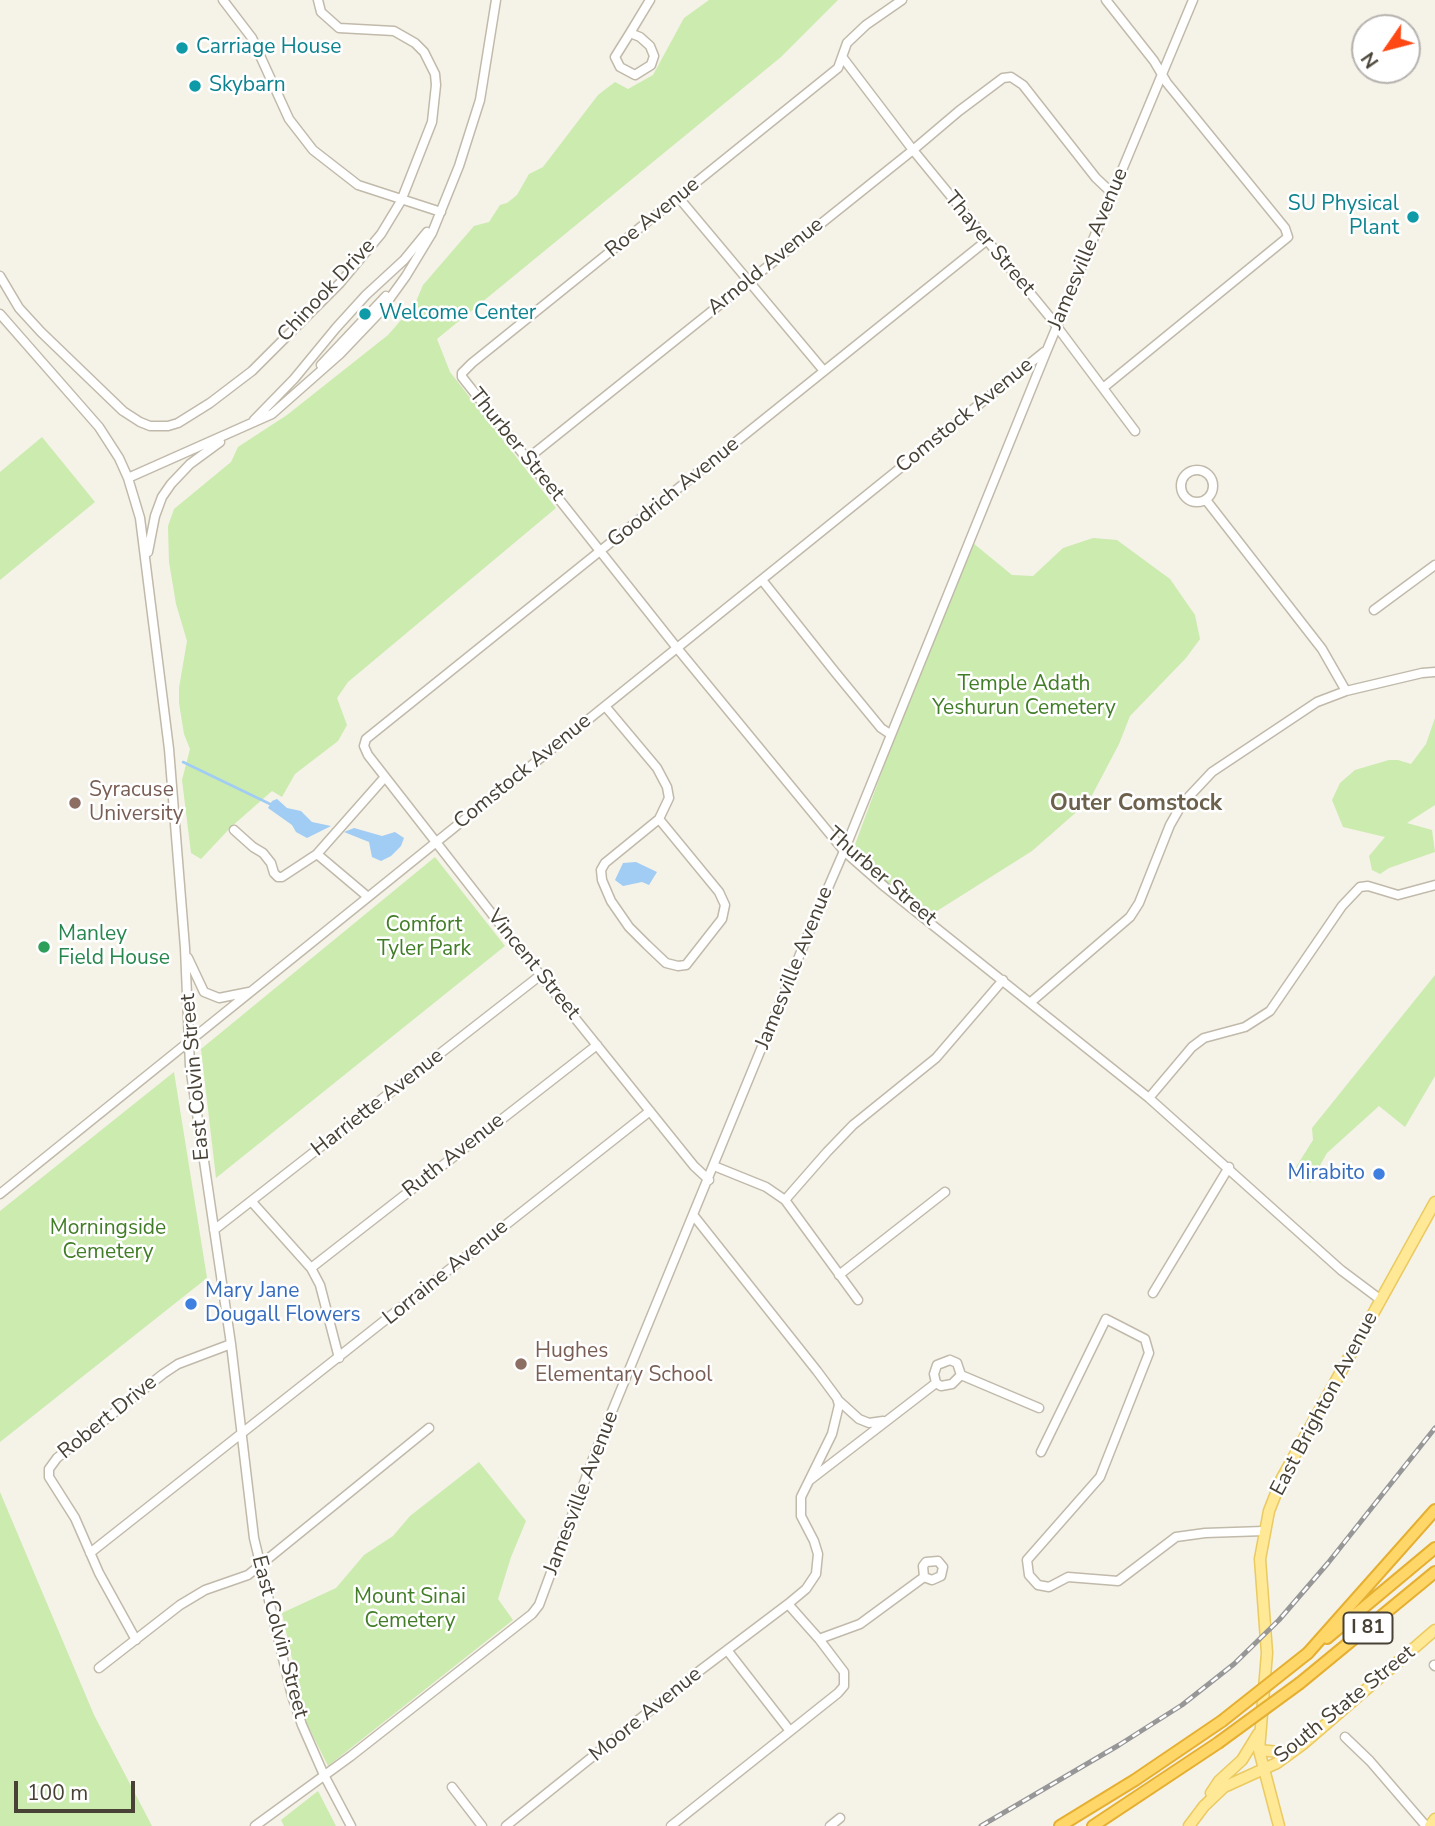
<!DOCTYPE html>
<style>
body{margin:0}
#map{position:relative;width:1435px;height:1826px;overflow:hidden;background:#f5f2e8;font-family:"Nunito Sans",sans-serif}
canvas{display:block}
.north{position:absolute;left:1351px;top:14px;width:70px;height:70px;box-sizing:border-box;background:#fff;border:2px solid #b6b3af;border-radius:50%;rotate:235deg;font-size:19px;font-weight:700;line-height:28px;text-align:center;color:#484236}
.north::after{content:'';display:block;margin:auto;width:24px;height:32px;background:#ff4814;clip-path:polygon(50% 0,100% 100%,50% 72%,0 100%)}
.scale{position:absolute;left:14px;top:1781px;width:121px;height:32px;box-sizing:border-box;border:4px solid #484236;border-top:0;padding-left:9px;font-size:21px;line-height:24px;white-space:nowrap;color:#484236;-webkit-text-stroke:5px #fff;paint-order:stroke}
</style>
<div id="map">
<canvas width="1435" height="1826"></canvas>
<div class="north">N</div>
<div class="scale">100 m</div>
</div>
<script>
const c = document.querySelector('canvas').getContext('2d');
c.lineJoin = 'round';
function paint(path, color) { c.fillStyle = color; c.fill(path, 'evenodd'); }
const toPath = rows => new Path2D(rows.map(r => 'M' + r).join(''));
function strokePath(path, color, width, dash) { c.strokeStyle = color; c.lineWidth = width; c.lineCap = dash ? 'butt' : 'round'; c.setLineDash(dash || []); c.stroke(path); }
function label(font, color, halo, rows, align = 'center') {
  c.font = font + ' "Nunito Sans",sans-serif'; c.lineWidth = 5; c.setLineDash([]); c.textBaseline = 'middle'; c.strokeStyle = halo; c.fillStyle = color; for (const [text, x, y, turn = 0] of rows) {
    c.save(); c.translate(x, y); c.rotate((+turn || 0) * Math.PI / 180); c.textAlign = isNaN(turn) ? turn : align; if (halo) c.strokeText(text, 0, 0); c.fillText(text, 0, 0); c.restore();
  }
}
paint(toPath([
 [709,0,838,0,781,57,437,339,450,372,556,508,348,682,337,698,347,725,338,741,295,774,282,797,272,791,231,827,201,859,191,853,182,780,190,749,184,734,179,703,179,688,187,641,176,604,169,562,168,526,174,509,231,462,238,447,287,415,388,335,415,304,423,285,474,226,489,222,500,205,507,203,517,195,529,174,543,167,598,95,615,82,628,89,653,75,684,18],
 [42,437,95,502,0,580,0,472],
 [1093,538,1117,540,1170,579,1195,615,1200,639,1186,658,1130,716,1119,744,1089,801,1032,851,929,916,869,869,853,850,897,731,973,543,1012,575,1033,576,1063,548],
 [1435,718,1435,805,1407,823,1432,830,1435,852,1389,868,1380,874,1372,870,1369,856,1385,837,1343,827,1332,800,1340,783,1355,770,1389,760,1398,760,1411,764,1426,744],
 [435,857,505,946,216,1178,201,1049],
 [1435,975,1435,1076,1405,1127,1379,1106,1327,1153,1310,1183,1296,1167,1313,1140,1312,1128],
 [174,1072,207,1278,0,1442,0,1211],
 [479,1462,526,1521,511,1557,498,1599,513,1620,328,1766,306,1722,282,1613,336,1588,364,1555,393,1536,410,1516],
 [0,1492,94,1715,152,1826,0,1826],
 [318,1791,336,1826,284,1826,281,1820]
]), '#cbebaf');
paint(toPath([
 [277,799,287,808,301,811,312,822,331,826,307,838,296,832,292,825,268,808,272,801],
 [354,828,382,836,395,832,404,838,401,846,391,856,381,861,372,857,369,842,344,832],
 [636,862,657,872,649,885,642,882,623,886,615,880,623,863]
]), '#a1ccf4');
strokePath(toPath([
 [183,762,270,804]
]), '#a1ccf4', 2.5);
const minor = toPath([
 [223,0,252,38,289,119,313,150,358,185,441,212],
 [902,0,866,25,847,43,838,68,472,363,462,373,462,377,677,648,844,851,885,887,1149,1098,1341,1270,1381,1300],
 [630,33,640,37,650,46,654,56,651,65,635,75,620,67,615,57,630,33,650,0],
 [843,58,913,150,1049,316,1135,431],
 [679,198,824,371],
 [0,276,19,308,41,332,123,411,140,422,150,426,168,426,178,423,210,403,252,371,340,283,381,234,401,201,432,122,436,85,435,74,424,52,415,43,394,31,339,28,321,12,318,0],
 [0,314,99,427,119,458,128,478,140,518,169,749,185,948,190,1066,231,1344,254,1538,292,1696,302,1725,324,1775,351,1826],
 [321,365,386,296],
 [1103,388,1288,237,1285,228,1167,83,1154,61,1106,0],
 [254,420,294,379,336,328,366,295,404,260,427,232],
 [527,459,913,150,959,111,1003,78,1011,77,1023,85,1096,178,1113,194],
 '1181 486a16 16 0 1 1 32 0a16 16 0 1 1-32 0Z',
 [128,478,272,414,340,354,380,312,406,276,432,233,459,166,480,100,496,0],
 [1206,500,1322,649,1346,691],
 [148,552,155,516,162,497,171,484,190,464,220,442],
 [762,580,835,672,881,728,890,734],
 [1374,610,1435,565],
 [605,706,657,768,667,787,669,798,659,819,605,863,601,870,602,880,611,901,629,927,647,945,666,963,678,966,686,965,722,919,725,905,719,892,659,819],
 [234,830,253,847,263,853,271,863,274,873,278,877,282,877,317,854,385,777],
 [317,854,368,897],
 [188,958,204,992,219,998,249,992],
 [1031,1002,1130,917,1139,903,1170,825,1182,804,1212,772,1317,702,1346,691,1422,673,1435,672],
 [1149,1098,1192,1047,1204,1038,1245,1027,1270,1011,1342,906,1360,887,1368,886,1398,895,1435,885],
 [714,1166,766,1187,785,1200,858,1300],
 [709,1180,694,1166,517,946,368,755,364,746,366,739,986,241],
 [0,1194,1044,352],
 [785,1200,827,1152,853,1125,936,1058,1003,980],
 [252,1202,311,1268,320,1285,339,1358],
 [214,1230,542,974],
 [311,1268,597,1045],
 [839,1275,945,1192],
 [1153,1293,1229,1167],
 [950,1360,957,1363,961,1375,952,1384,941,1386,936,1383,934,1374,937,1365,950,1360],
 [961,1375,1039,1408],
 [838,1400,859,1419,869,1423,883,1421],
 [1041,1452,1106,1319,1145,1339,1149,1353,1100,1477,1027,1560,1029,1575,1038,1585,1049,1587,1068,1577,1118,1581,1176,1537,1205,1533,1264,1531],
 [810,1480,936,1383],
 [90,1553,650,1111],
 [819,1639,860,1624,924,1577,932,1580,941,1576,943,1567,938,1561,926,1562,923,1566,924,1577],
 [136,1640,99,1573,75,1518,49,1477,49,1469,57,1458,163,1374,178,1364,231,1344],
 [727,1650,790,1731],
 [1434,1665,1435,1666],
 [99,1668,180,1605,205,1590,248,1575,429,1428],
 [1345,1737,1370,1761,1426,1826],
 [452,1787,482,1826],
 [255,1826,351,1756,532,1614,539,1605,597,1448,812,925,844,851,1047,350,1193,0],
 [506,1826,698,1672,788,1604,806,1589,816,1574,818,1554,814,1541,801,1516,801,1497,832,1434,839,1405,837,1398,817,1371,694,1216],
 [671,1826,838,1693,844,1686,844,1672,819,1639,788,1604],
 [830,1826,840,1818]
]);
const major = toPath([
 [1259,1750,1289,1753],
 [1211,1793,1219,1781,1242,1760,1258,1734],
 [1189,1826,1204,1806,1224,1787,1277,1763,1303,1744,1435,1630],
 [1279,1826,1259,1750,1267,1653,1260,1559,1269,1511,1282,1478,1435,1202],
 [1430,1826,1435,1819]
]);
const highway = toPath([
 [1327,1638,1435,1548],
 [1308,1653,1435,1510],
 [1300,1683,1435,1572],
 [1060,1826,1135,1780,1222,1721],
 [1093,1826,1218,1743]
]);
strokePath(minor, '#c1baaa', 11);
strokePath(major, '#eaca61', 13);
strokePath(highway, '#e5af31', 14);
strokePath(minor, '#fff', 8);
strokePath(major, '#ffe896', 10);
strokePath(highway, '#ffd768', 10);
const rail = toPath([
 [981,1826,1119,1745,1182,1705,1234,1664,1279,1620,1328,1563,1435,1428]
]);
strokePath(rail, '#979797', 5);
strokePath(rail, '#fff', 2.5, [8]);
const highwayBridge = toPath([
 [1222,1721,1308,1653],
 [1218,1743,1300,1683]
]);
strokePath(highwayBridge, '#e5af31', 14, []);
strokePath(highwayBridge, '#ffd768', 10);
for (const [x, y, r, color] of [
 [182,48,7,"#0f9aa8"],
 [195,86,7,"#0f9aa8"],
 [1413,217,7,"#0f9aa8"],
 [365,314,7,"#0f9aa8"],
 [75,803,7,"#8d6e63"],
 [44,947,7,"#2e9e5b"],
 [1379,1174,7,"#3f7fe0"],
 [191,1304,7,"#3f7fe0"],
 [521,1364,7,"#8d6e63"]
]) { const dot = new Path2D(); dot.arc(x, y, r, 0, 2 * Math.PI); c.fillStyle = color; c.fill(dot); strokePath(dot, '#fff', 2.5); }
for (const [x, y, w] of [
 [1368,1628,49]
]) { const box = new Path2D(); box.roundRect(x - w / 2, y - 15.5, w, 31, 5); c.fillStyle = '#fff'; c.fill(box); strokePath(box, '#484236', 2); }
label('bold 19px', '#484236', null, [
 ["I 81",1368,1628]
]);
label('21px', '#0d838f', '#fff', [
 ["Carriage House",196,48],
 ["Skybarn",209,86],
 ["SU Physical",1399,205,"right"],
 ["Plant",1399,229,"right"],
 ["Welcome Center",379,314]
], 'left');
label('21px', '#484236', '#fff', [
 ["Roe Avenue",653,218,-39],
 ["Thayer Street",989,244,50],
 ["Jamesville Avenue",1089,249,-67],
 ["Arnold Avenue",766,267,-39],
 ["Chinook Drive",327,291,-47],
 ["Comstock Avenue",965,416,-39],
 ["Thurber Street",516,445,51],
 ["Goodrich Avenue",674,493,-39],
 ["Comstock Avenue",523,772,-39],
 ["Thurber Street",881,877,41],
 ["Vincent Street",533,965,51],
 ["Jamesville Avenue",795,968,-68],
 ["East Colvin Street",196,1077,-95],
 ["Harriette Avenue",378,1103,-38],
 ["Ruth Avenue",454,1156,-38],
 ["Lorraine Avenue",446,1273,-39],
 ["East Brighton Avenue",1325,1404,-62],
 ["Robert Drive",108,1418,-39],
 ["Jamesville Avenue",582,1493,-69],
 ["East Colvin Street",279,1637,75],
 ["South State Street",1345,1705,-39],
 ["Moore Avenue",646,1715,-39]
]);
label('21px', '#417d26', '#fff', [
 ["Temple Adath",1024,685],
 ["Yeshurun Cemetery",1024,709],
 ["Comfort",424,926],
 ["Tyler Park",424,950],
 ["Morningside",108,1229],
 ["Cemetery",108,1253],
 ["Mount Sinai",410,1598],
 ["Cemetery",410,1622]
]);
label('21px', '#785e54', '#fff', [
 ["Syracuse",89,791],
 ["University",89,815],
 ["Hughes",535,1352],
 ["Elementary School",535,1376]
], 'left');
label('21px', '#27864d', '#fff', [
 ["Manley",58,935],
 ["Field House",58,959]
], 'left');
label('21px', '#366cbe', '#fff', [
 ["Mirabito",1365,1174],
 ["Mary Jane",205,1292,"left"],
 ["Dougall Flowers",205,1316,"left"]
], 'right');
label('bold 23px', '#6c614d', '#fff', [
 ["Outer Comstock",1136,804]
]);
</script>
